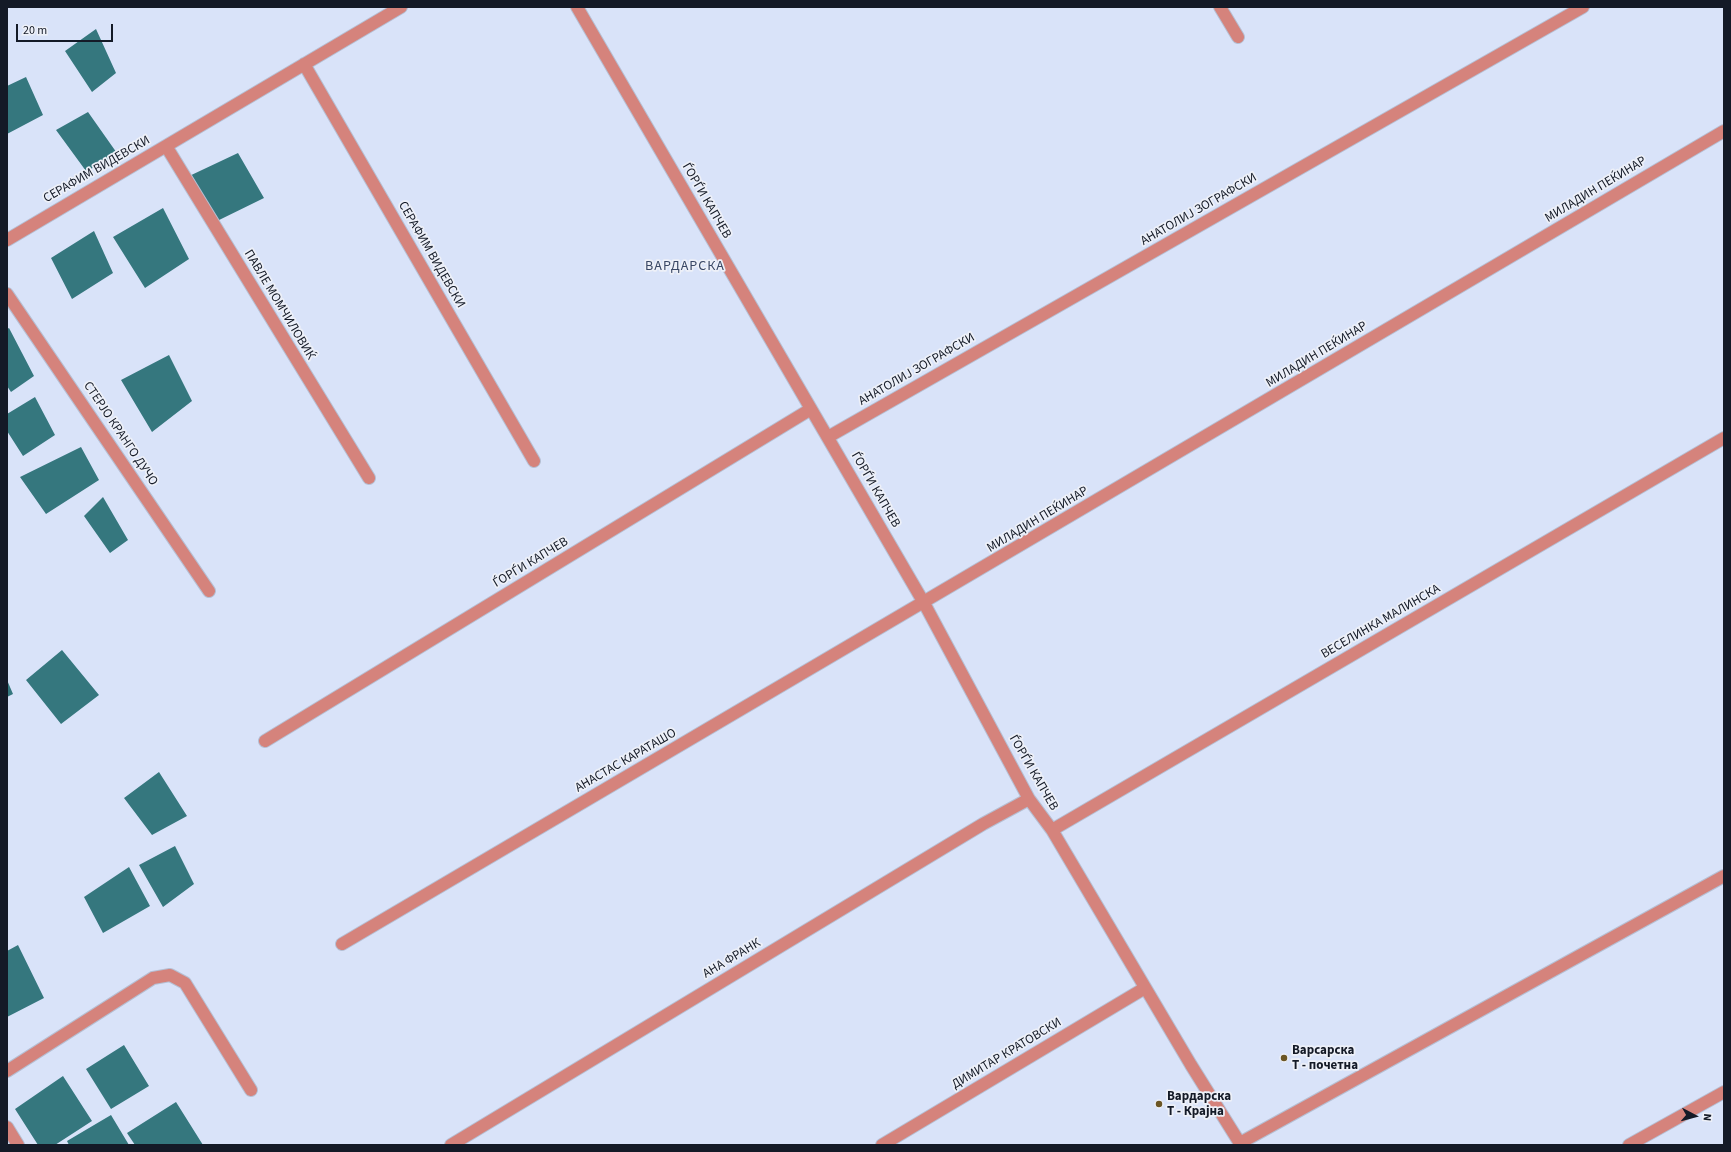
<!DOCTYPE html>
<meta charset="utf-8">
<style>
body{margin:0}
#map{position:relative;width:1731px;height:1152px;overflow:hidden;background:#d9e3f9;font-family:"Source Sans 3",sans-serif}
canvas{display:block}
.frame{position:absolute;inset:0;border:8px solid #141a27;pointer-events:none}
.north{position:absolute;left:1675px;top:1096px;width:40px;height:40px;-webkit-text-stroke:3px #edf0f8;paint-order:stroke;rotate:96deg;font-size:11px;font-weight:700;line-height:16px;text-align:center;color:#141a27}
.north::after{content:'';display:block;margin:auto;width:14px;height:18px;background:#141a27;clip-path:polygon(50% 0,100% 100%,50% 72%,0 100%)}
.scale{position:absolute;left:16px;top:24px;width:97px;height:18px;box-sizing:border-box;border:2px solid #141a27;border-top:0;padding-left:5px;font-size:12px;line-height:14px;white-space:nowrap;color:#141a27;-webkit-text-stroke:3px #edf0f8;paint-order:stroke}
</style>
<div id="map">
<canvas width="1731" height="1152"></canvas>
<div class="frame"></div>
<div class="north">N</div>
<div class="scale">20 m</div>
</div>
<script>
const c = document.querySelector('canvas').getContext('2d');
c.lineJoin = 'round';
function paint(path, color) { c.fillStyle = color; c.fill(path, 'evenodd'); }
const toPath = rows => new Path2D(rows.map(r => 'M' + r).join(''));
function strokePath(path, color, width, dash) { c.strokeStyle = color; c.lineWidth = width; c.lineCap = dash ? 'butt' : 'round'; c.setLineDash(dash || []); c.stroke(path); }
function label(font, color, halo, rows, align = 'center') {
  c.font = font + ' "Source Sans 3",sans-serif'; c.lineWidth = 3.5; c.setLineDash([]); c.textBaseline = 'middle'; c.strokeStyle = halo; c.fillStyle = color; for (const [text, x, y, turn = 0] of rows) {
    c.save(); c.translate(x, y); c.rotate((+turn || 0) * Math.PI / 180); c.textAlign = isNaN(turn) ? turn : align; if (halo) c.strokeText(text, 0, 0); c.fillText(text, 0, 0); c.restore();
  }
}
paint(toPath([
 [96,29,116,73,92,92,65,51],
 [26,77,43,115,7,134,7,86],
 [88,112,119,156,86,171,56,130],
 [238,153,264,198,213,223,185,178],
 [163,208,189,259,145,288,113,237],
 [94,231,113,273,72,299,51,258],
 [9,328,34,376,11,392,7,386,7,329],
 [169,355,192,401,152,432,121,380],
 [35,397,55,435,23,456,7,431,7,414],
 [81,447,99,480,46,514,20,477],
 [103,497,128,540,110,553,84,516],
 [62,650,99,695,61,724,26,680],
 [7,680,13,694,7,697],
 [159,772,187,816,152,835,124,798],
 [175,846,194,884,163,907,139,865],
 [129,867,150,906,103,933,84,897],
 [18,945,44,998,7,1017,7,951],
 [124,1045,149,1086,111,1109,86,1069],
 [63,1076,92,1121,55,1145,38,1145,15,1109],
 [176,1102,203,1145,135,1145,127,1133],
 [111,1115,129,1145,69,1145,67,1141]
]), '#35777e');
const minor = toPath([
 [577,7,924,603,1029,799,1052,830,1191,1065,1241,1145],
 [1220,7,1238,37],
 [304,64,534,461],
 [166,146,369,478],
 [7,240,401,7],
 [7,294,209,591],
 [828,437,1583,7],
 [265,741,811,409],
 [1052,830,1724,438],
 [342,944,1724,131],
 [7,1071,153,978,170,975,185,983,251,1090],
 [7,1127,18,1145],
 [1240,1143,1724,876],
 [451,1145,983,824,1029,799],
 [882,1145,1145,988],
 [1629,1145,1724,1092]
]);
strokePath(minor, '#b6bfd3', 14);
strokePath(minor, '#d5837c', 12);
for (const [x, y, r, color] of [
 [1284,1058,4,"#6b5524"],
 [1159,1104,4,"#6b5524"]
]) { const dot = new Path2D(); dot.arc(x, y, r, 0, 2 * Math.PI); c.fillStyle = color; c.fill(dot); strokePath(dot, '#edf0f8', 1.5); }
label('13px', '#141a27', '#edf0f8', [
 ["СЕРАФИМ ВИДЕВСКИ",97,170,-30],
 ["МИЛАДИН ПЕЌИНАР",1596,190,-31],
 ["ЃОРЃИ КАПЧЕВ",706,201,60],
 ["АНАТОЛИЈ ЗОГРАФСКИ",1199,210,-30],
 ["СЕРАФИМ ВИДЕВСКИ",431,255,60],
 ["ПАВЛЕ МОМЧИЛОВИЌ",279,305,59],
 ["МИЛАДИН ПЕЌИНАР",1317,355,-31],
 ["АНАТОЛИЈ ЗОГРАФСКИ",917,370,-30],
 ["СТЕРЈО КРАНГО ДУЧО",120,434,56],
 ["ЃОРЃИ КАПЧЕВ",875,490,60],
 ["МИЛАДИН ПЕЌИНАР",1038,520,-31],
 ["ЃОРЃИ КАПЧЕВ",531,563,-31],
 ["ВЕСЕЛИНКА МАЛИНСКА",1381,622,-30],
 ["АНАСТАС КАРАТАШО",626,761,-30],
 ["ЃОРЃИ КАПЧЕВ",1033,773,60],
 ["АНА ФРАНК",732,959,-31],
 ["ДИМИТАР КРАТОВСКИ",1007,1054,-31]
]);
label('bold 13px', '#141a27', '#edf0f8', [
 ["Варсарска",1292,1051],
 ["Т - почетна",1292,1066],
 ["Вардарска",1167,1097],
 ["Т - Крајна",1167,1112]
], 'left');
c.letterSpacing = '1px';
label('14px', '#394765', '#edf0f8', [
 ["ВАРДАРСКА",685,267]
]);
c.letterSpacing = '0px';
</script>
